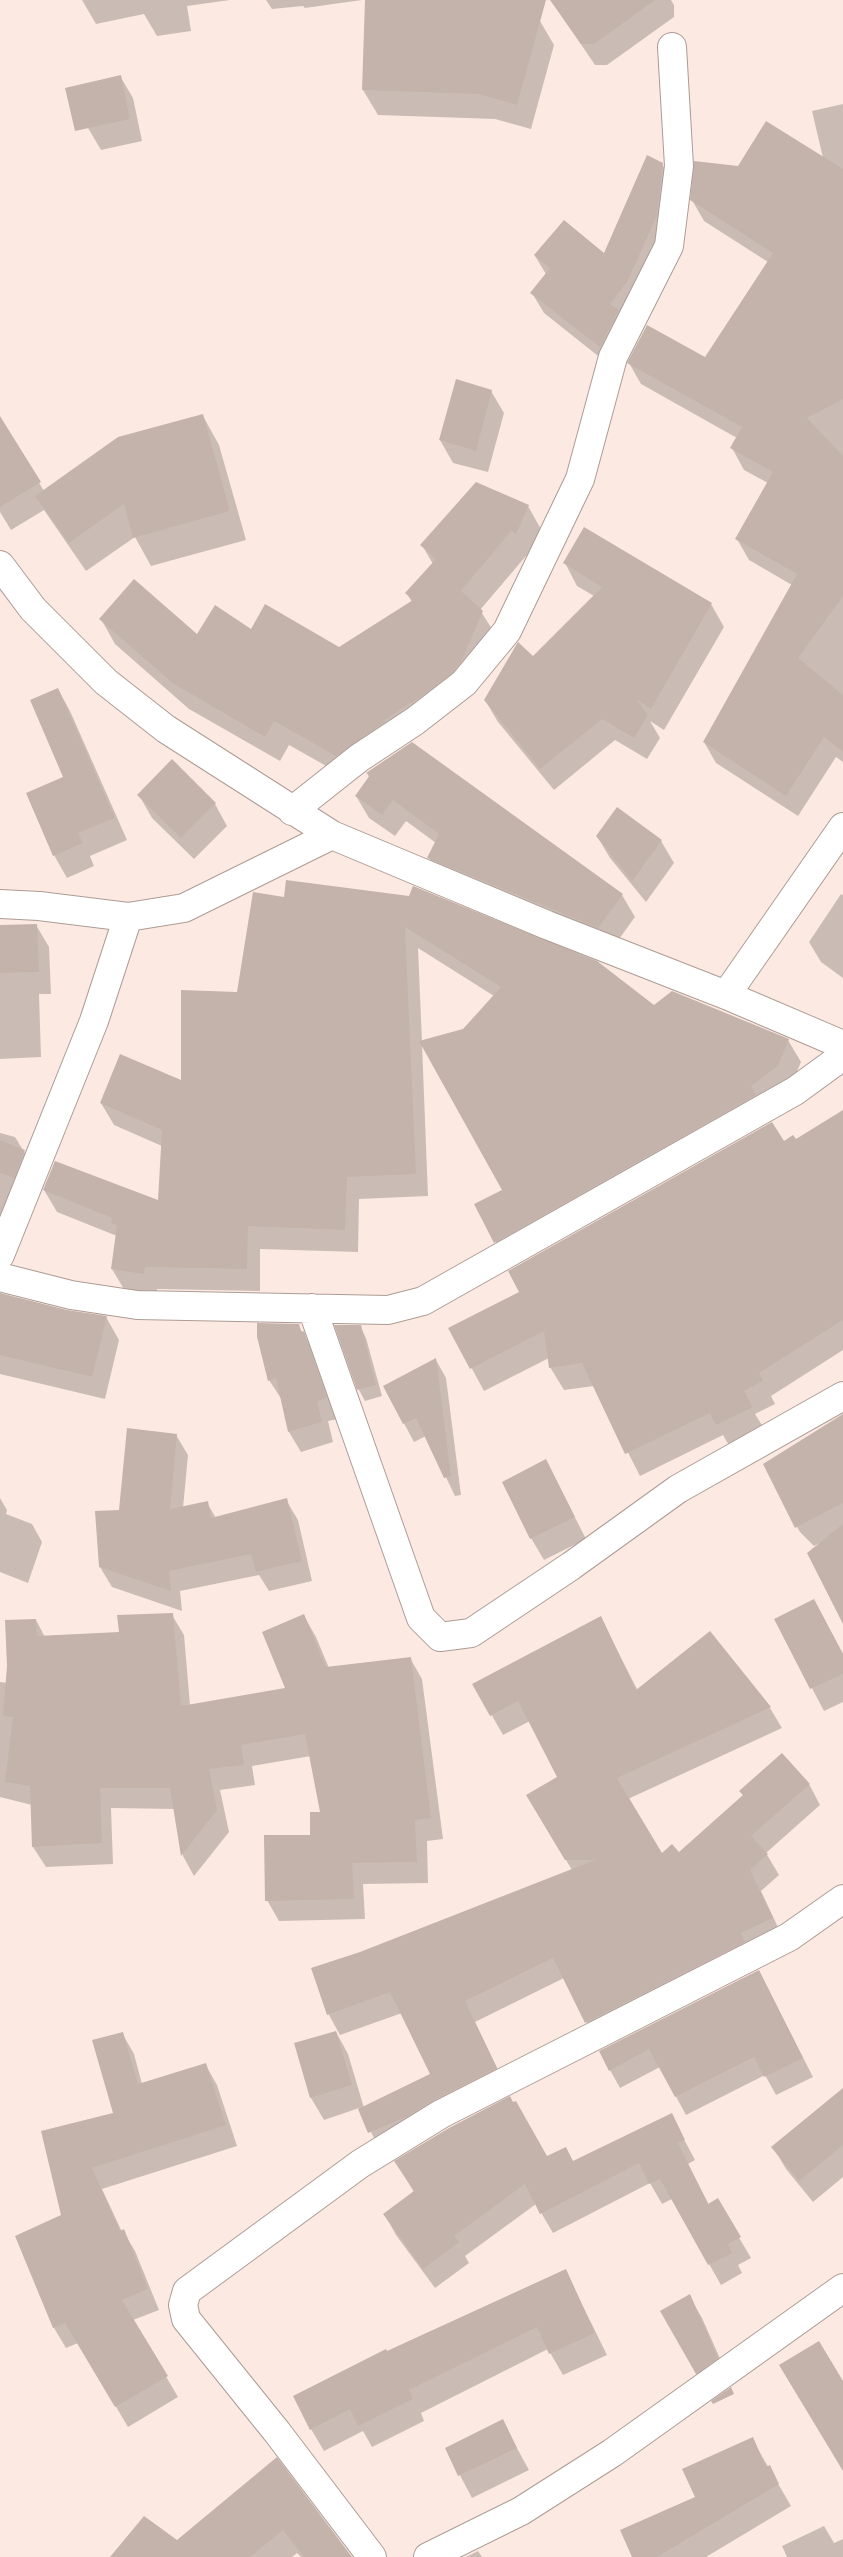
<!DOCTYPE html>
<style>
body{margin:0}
canvas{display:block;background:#fceae2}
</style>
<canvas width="843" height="2557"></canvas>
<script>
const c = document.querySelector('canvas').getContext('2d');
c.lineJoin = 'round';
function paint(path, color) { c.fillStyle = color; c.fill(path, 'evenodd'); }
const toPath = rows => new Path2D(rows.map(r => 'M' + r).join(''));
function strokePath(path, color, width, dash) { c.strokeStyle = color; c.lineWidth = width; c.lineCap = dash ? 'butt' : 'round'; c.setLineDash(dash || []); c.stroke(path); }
paint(toPath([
 [82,0,230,0,187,6,191,31,157,36,144,14,96,24],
 [266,0,362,0,305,8,303,6,272,9],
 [366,0,519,0,528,30,540,21,554,45,531,129,495,119,378,115,363,90],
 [569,0,671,0,674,5,674,17,607,65,595,65,557,9],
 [120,76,133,98,142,141,101,150,88,128],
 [843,104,843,762,836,757,798,816,716,763,704,742,792,585,749,560,737,539,768,483,744,470,732,448,737,438,641,384,629,363,705,359,768,262,704,221,692,200,738,168,823,158,812,111],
 [662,164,674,184,668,237,612,367,544,313,532,293,546,274,535,256,604,255],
 [491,391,504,413,488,472,453,463,440,440],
 [203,416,219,445,246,540,151,566,135,537,86,571,44,510,11,530,0,512,0,434,7,430,44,491],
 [528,506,542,531,531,558,526,556,480,610,497,637,398,748,351,780,289,745,280,761,189,709,115,644,101,619,197,636,251,631,339,649,412,602,407,594,433,564,422,545],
 [584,529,711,604,724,627,664,730,650,721,660,738,647,759,615,740,554,790,498,722,485,700,533,657,594,596,577,586,565,563],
 [58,689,70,711,127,840,90,856,94,866,67,878,54,855,65,778],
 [367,773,622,895,635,917,611,950,441,880,429,858,436,843,406,821,395,836,369,818,356,796,369,777],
 [139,795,215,804,227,826,194,859,152,818],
 [597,836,661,841,674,863,646,902,610,858],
 [287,882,654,1007,788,1040,801,1062,790,1088,508,1265,476,1205,503,1191,422,1044,428,1196,359,1199,358,1252,260,1249,260,1291,157,1289,156,1295,125,1291,112,1269,117,1236,57,1212,44,1190,159,1202,162,1146,114,1125,101,1103,182,1082,238,993,285,898],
 [418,948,494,996,464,1030,422,1042],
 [841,894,843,895,843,978,821,962,809,942],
 [36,925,49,947,51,994,39,994,41,1057,0,1059,0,926],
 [843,1111,843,1350,771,1396,775,1404,755,1414,765,1430,730,1447,723,1435,640,1476,594,1386,564,1390,550,1367,549,1358,484,1391,450,1328,521,1292,783,1143,795,1141],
 [0,1133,15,1137,37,1173,0,1262],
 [0,1294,67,1311,106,1317,119,1340,105,1399,0,1374],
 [298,1325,315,1353,338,1419,328,1421,333,1442,301,1452,289,1432,282,1400,269,1380],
 [360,1326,366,1338,382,1396,365,1401,359,1390],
 [436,1360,446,1378,461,1495,455,1496,426,1436,414,1442,384,1386],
 [843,1416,843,1575,832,1565,820,1543,814,1546,800,1532,787,1510],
 [176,1435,188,1455,183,1508,207,1503,216,1518,286,1500,298,1520,312,1581,269,1591,259,1575,180,1591,182,1611,112,1587,100,1567],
 [546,1461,586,1539,544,1560,531,1538],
 [0,1498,7,1510,6,1514,32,1524,42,1542,28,1583,0,1572],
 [814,1600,843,1654,843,1702,824,1711,776,1620],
 [172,1615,184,1635,190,1705,287,1689,304,1616,316,1637,329,1668,410,1658,422,1679,443,1839,427,1841,428,1883,363,1884,365,1919,279,1921,267,1900,311,1836,322,1813,311,1756,252,1766,255,1785,220,1790,229,1832,194,1876,183,1856,175,1809,111,1808,113,1864,46,1867,33,1847,32,1805,0,1797,0,1682,9,1683,36,1620,45,1637,120,1633],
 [600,1617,638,1691,710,1633,770,1708,782,1728,628,1799,662,1855,679,1854,743,1796,741,1791,809,1784,820,1805,766,1853,779,1875,761,1891,783,1938,598,2043,564,1978,475,2022,507,2089,381,2152,359,2108,324,2120,311,2098,296,2044,336,2032,348,2054,364,2108,431,2074,402,2013,340,2035,329,2015,313,1969,361,1953,572,1870,528,1796,558,1777,530,1721,503,1735,474,1684],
 [759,1971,813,2077,776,2095,765,2075,686,2115,660,2067,620,2088,610,2070],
 [122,2033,134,2054,142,2084,205,2064,217,2085,237,2146,102,2189,122,2232,123,2231,135,2251,159,2310,133,2320,178,2397,128,2427,78,2343,66,2348,54,2328,16,2236,63,2216,115,2114],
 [843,2107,843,2177,813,2202,786,2169,773,2147],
 [671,2115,695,2160,688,2164,709,2205,717,2200,751,2258,738,2265,742,2273,721,2285,672,2199,662,2204,650,2183,553,2233,536,2204,465,2256,469,2263,435,2288,396,2235,385,2215,414,2192,396,2162,547,2158,573,2163],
 [565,2270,607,2355,563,2375,548,2349,421,2413,424,2421,372,2447,363,2431,324,2451,311,2429,387,2353],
 [689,2296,702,2318,730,2381,709,2395,662,2312],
 [502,2421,529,2470,472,2498,446,2449],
 [752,2439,791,2506,706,2557,633,2557,697,2498],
 [276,2459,351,2557,301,2557,297,2553,292,2557,111,2557,177,2542],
 [824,2526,834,2543,843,2539,843,2557,787,2557,782,2546],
 [478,2551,482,2557,466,2557]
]), '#0003');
paint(toPath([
 [365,0,546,0,517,105,479,94,362,90],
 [550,0,655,0,594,44,581,44],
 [121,75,130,119,75,131,65,88],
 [766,121,843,169,843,399,807,418,843,456,843,596,798,658,843,695,843,752,824,737,786,796,703,742,797,574,735,539,773,472,730,448,742,427,627,363,647,325,705,357,773,253,690,200,694,161,738,166],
 [647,155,663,163,657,216,627,282,610,304,619,310,600,347,530,293,550,268,534,255,564,220,604,253],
 [456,379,492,390,476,451,439,440],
 [203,414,230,511,133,538,124,504,69,543,35,496,118,437],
 [0,416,41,482,0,507],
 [476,482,529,505,516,534,511,531,461,591,483,611,461,662,453,672,422,696,383,721,385,722,336,756,274,721,265,737,174,684,99,619,134,579,197,634,215,605,251,629,265,604,339,647,413,600,405,593,436,559,420,545],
 [584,527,712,603,651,709,636,699,648,715,634,738,602,719,540,769,484,700,518,642,533,656,602,587,563,563],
 [58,688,115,818,78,833,83,843,53,856,26,793,63,777,30,700],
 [412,742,623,894,598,928,427,858,439,834,393,800,382,815,355,796,370,775,366,773],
 [172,759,216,803,181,838,137,795],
 [617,807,662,840,632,881,596,836],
 [286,880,409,896,413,886,597,961,654,1005,672,991,789,1039,778,1066,751,1086,756,1095,494,1243,474,1204,502,1190,419,1041,463,1029,501,987,405,927,416,1174,347,1177,345,1230,248,1226,247,1269,145,1267,144,1274,111,1269,117,1225,111,1224,112,1218,43,1190,55,1161,158,1200,162,1130,100,1103,120,1054,181,1080,181,990,237,992,253,892,284,897],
 [37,924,39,972,0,973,0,925],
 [843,1110,843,1320,759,1373,763,1381,744,1391,753,1407,716,1425,710,1413,625,1454,582,1363,549,1368,544,1331,470,1369,448,1328,519,1292,508,1271,772,1122,784,1141,793,1135,796,1139],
 [0,1140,25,1150,14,1178,0,1173],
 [0,1293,67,1310,107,1316,92,1377,0,1355],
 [257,1323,299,1324,301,1332,304,1331,327,1398,317,1401,322,1422,288,1432,276,1378,268,1381,257,1337],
 [334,1325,361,1325,376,1385,357,1390],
 [436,1358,451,1476,444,1478,416,1418,403,1424,383,1386],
 [843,1414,843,1503,795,1528,763,1464],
 [127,1428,177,1434,170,1509,208,1501,211,1518,287,1498,302,1561,256,1572,251,1554,169,1571,171,1591,99,1567,95,1511,119,1510],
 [546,1459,575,1517,530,1539,502,1482],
 [843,1524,843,1624,807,1553],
 [814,1599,843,1654,843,1674,810,1689,774,1619],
 [173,1613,181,1706,285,1688,262,1632,304,1614,326,1667,411,1657,431,1818,415,1820,417,1862,352,1863,354,1899,265,1901,264,1835,310,1835,310,1812,320,1812,305,1734,241,1745,244,1765,209,1769,217,1810,181,1856,170,1788,100,1788,102,1843,32,1847,30,1786,5,1782,13,1717,3,1716,7,1666,5,1620,36,1619,37,1636,119,1632,117,1615],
 [601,1616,636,1690,710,1631,771,1707,617,1778,662,1853,672,1844,679,1852,743,1795,739,1791,782,1753,810,1784,751,1836,768,1854,750,1870,773,1918,741,1933,745,1942,585,2023,553,1958,465,2001,497,2068,434,2100,406,2117,368,2133,358,2109,430,2074,390,1992,327,2015,311,1968,360,1952,595,1860,565,1860,526,1795,557,1777,518,1701,490,1716,472,1684],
 [759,1970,803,2058,764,2077,754,2057,675,2097,649,2049,609,2071,599,2051],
 [336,2031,352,2085,310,2098,294,2043],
 [123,2032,138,2084,206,2063,226,2125,92,2168,120,2231,124,2229,148,2289,122,2300,168,2376,115,2407,65,2323,53,2328,15,2236,61,2215,41,2131,113,2113,92,2040],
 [843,2088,843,2145,799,2181,771,2147],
 [510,2096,513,2102,516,2101,547,2156,566,2147,573,2161,672,2113,685,2140,678,2143,708,2204,718,2198,741,2237,728,2244,732,2253,708,2265,660,2179,649,2184,639,2163,540,2214,525,2184,454,2236,459,2242,423,2269,383,2214,414,2191,394,2161,449,2128],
 [566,2269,595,2333,549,2354,537,2327,409,2390,413,2399,358,2426,350,2409,310,2430,293,2396,386,2349,387,2351],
 [690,2294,718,2358,696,2374,660,2311],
 [819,2341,843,2381,843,2471,779,2365],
 [731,2387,734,2394,713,2404,711,2401],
 [503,2419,517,2448,458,2476,445,2448],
 [753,2437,766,2467,770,2465,779,2484,657,2557,632,2557,620,2530,695,2497,682,2469],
 [277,2457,352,2557,304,2557,283,2530,250,2557,110,2557,144,2516,177,2540]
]), '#c4b3ab');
const minor = toPath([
 [0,565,33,609,106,682,166,729,332,835,547,925,726,995,843,1045],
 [292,811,359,758,415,721,464,683,507,631,580,479,613,357,669,246,679,166,672,47],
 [0,904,39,906,128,917,184,908,332,835],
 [726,995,843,827],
 [0,1255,94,1021,128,917],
 [0,1277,71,1295,137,1305,388,1310,423,1301,795,1091,843,1056],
 [312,1308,421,1618,440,1637,471,1633,571,1566,678,1489,843,1396],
 [372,2557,277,2432,186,2319,183,2305,187,2291,360,2164,441,2114,789,1937,843,1899],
 [428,2557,521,2511,612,2453,843,2288]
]);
strokePath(minor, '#ad9c95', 30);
strokePath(minor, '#fff', 28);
</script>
